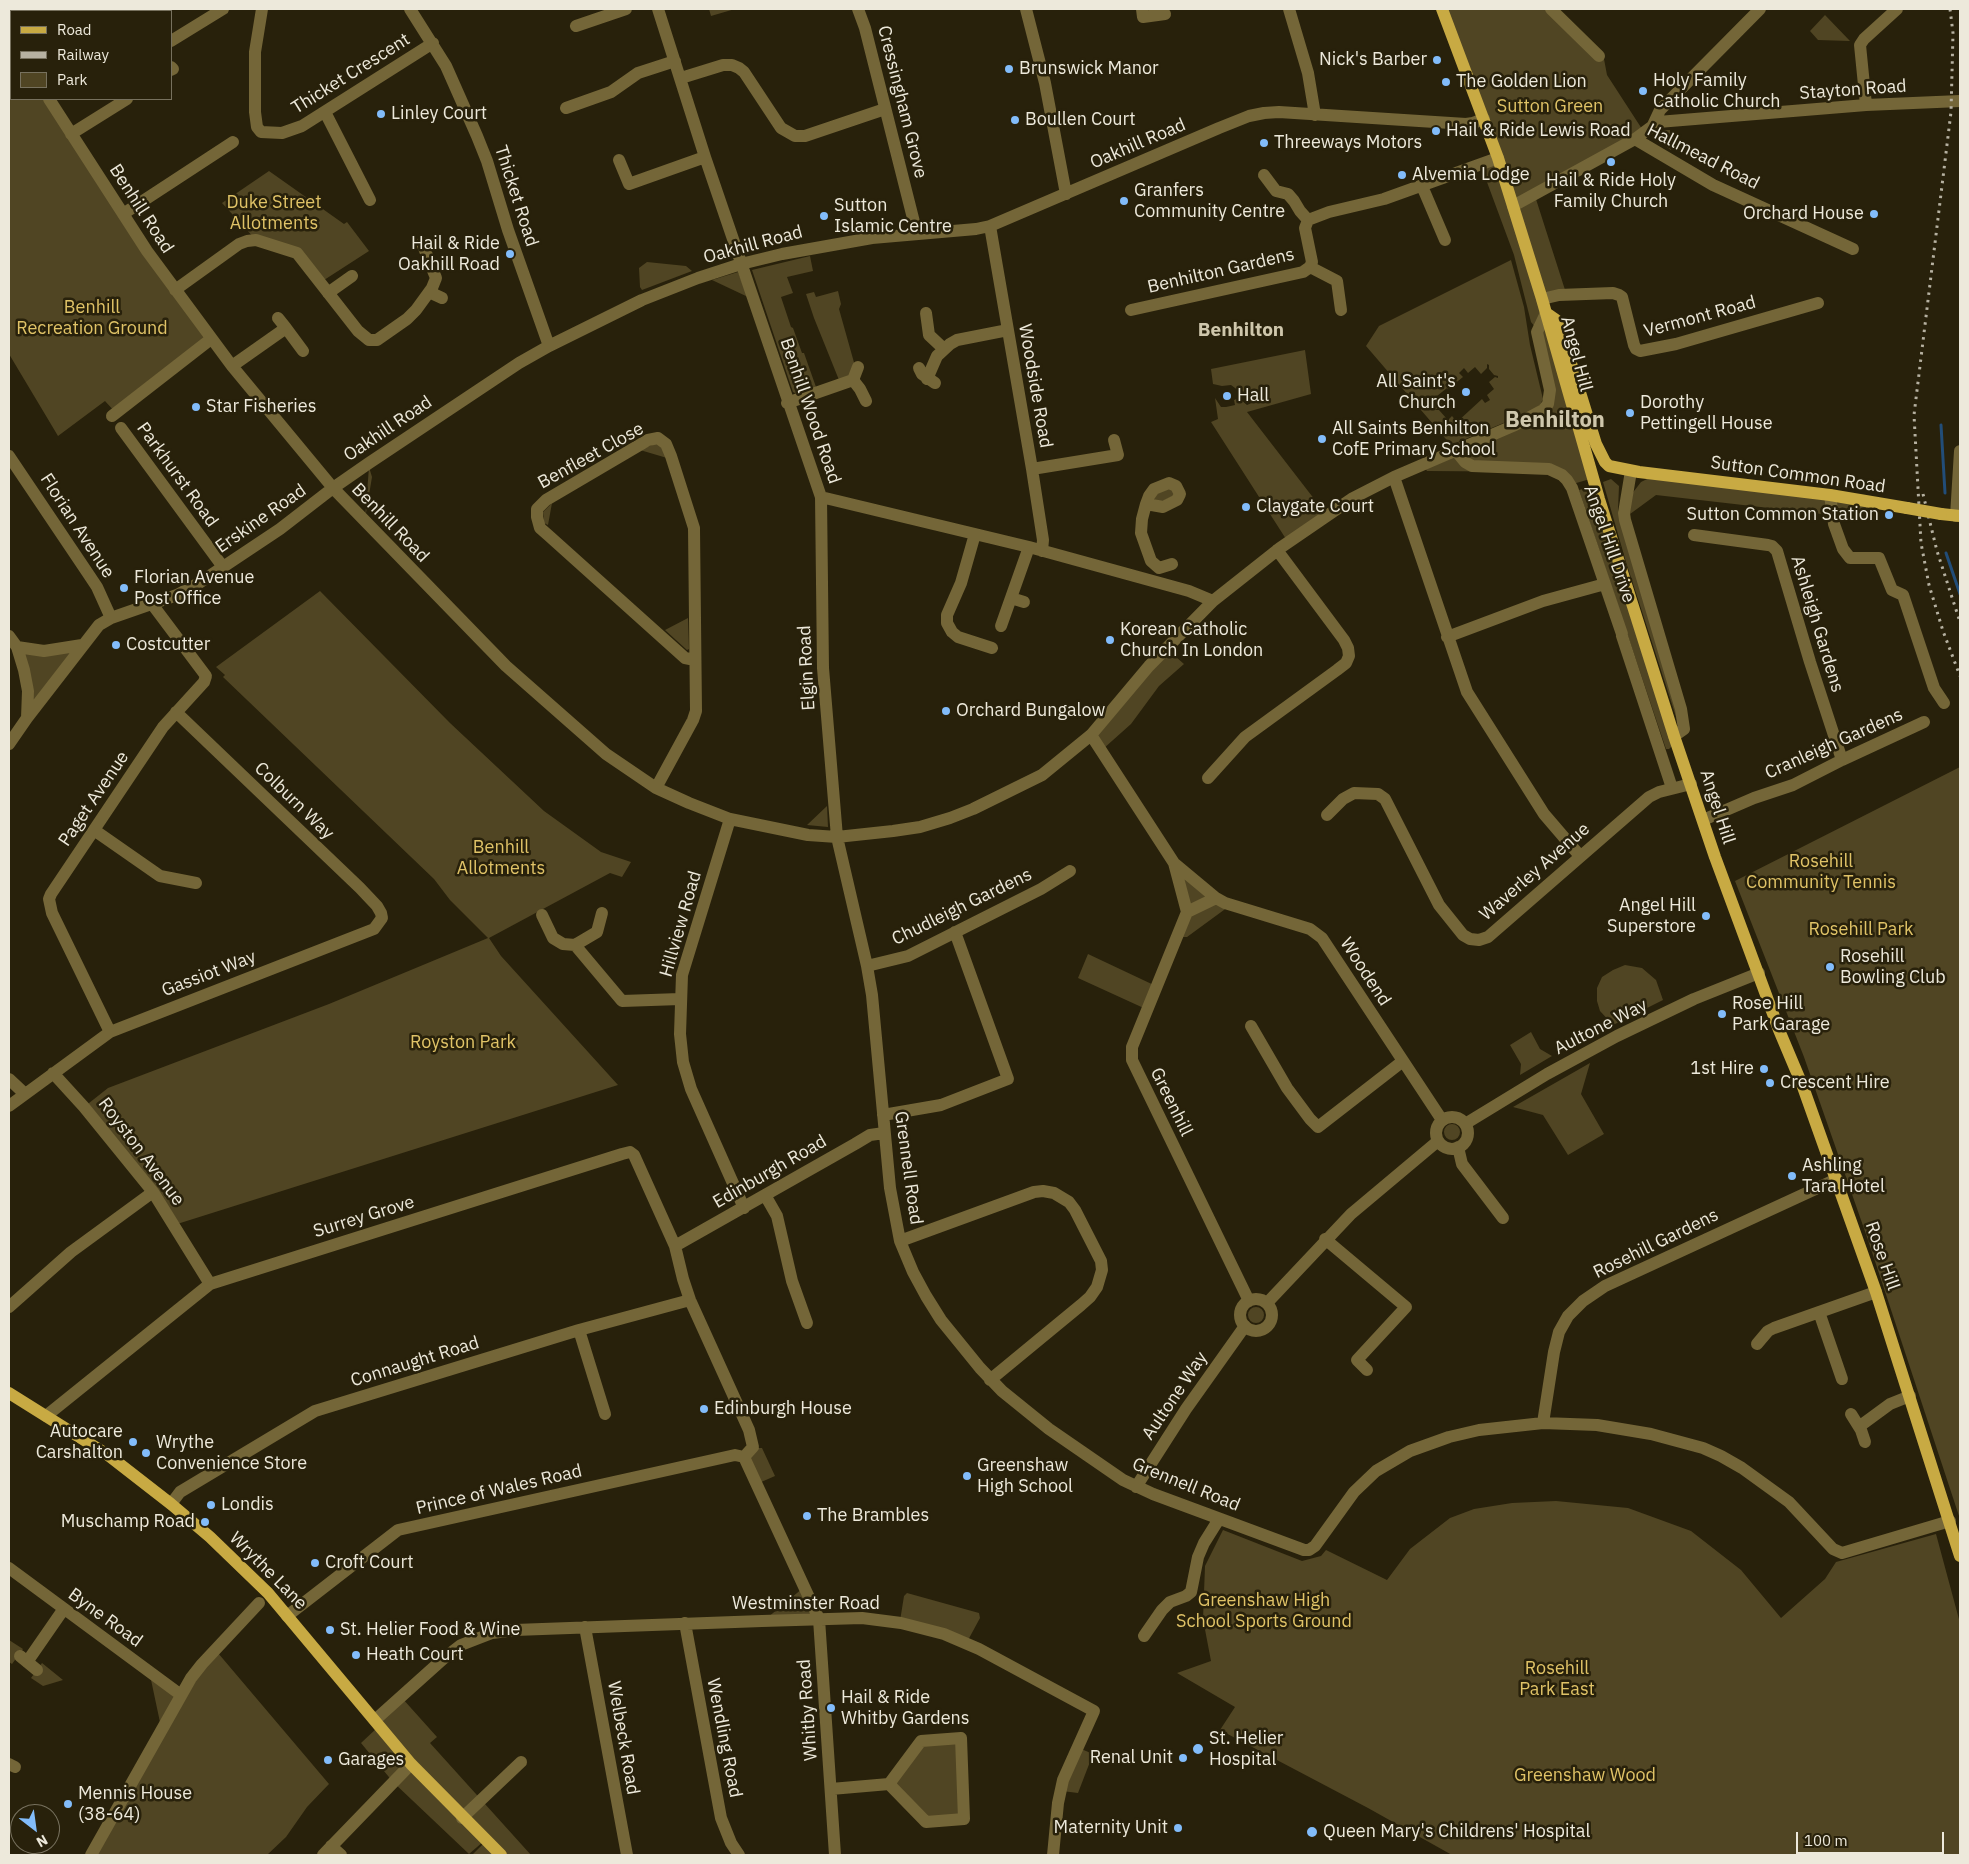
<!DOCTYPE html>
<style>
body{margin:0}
#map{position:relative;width:1969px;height:1864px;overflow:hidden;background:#28210b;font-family:"IBM Plex Sans",sans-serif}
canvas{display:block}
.frame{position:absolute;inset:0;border:10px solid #ede9db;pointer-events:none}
.legend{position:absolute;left:10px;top:10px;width:162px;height:90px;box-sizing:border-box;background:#28210b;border:1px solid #77715e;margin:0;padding:6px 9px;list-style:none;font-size:15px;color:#ede9db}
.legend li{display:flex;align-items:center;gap:10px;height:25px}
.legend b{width:25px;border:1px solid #77715e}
.north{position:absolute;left:10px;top:1804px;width:50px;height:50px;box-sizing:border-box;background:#28210b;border:1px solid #77715e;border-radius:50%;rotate:150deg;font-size:14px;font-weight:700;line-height:20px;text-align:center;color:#ede9db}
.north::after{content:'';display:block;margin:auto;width:18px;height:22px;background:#82bcfa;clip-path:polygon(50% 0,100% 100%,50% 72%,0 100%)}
.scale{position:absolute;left:1796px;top:1832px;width:148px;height:22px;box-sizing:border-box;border:2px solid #ede9db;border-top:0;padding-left:6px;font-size:15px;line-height:18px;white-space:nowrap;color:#ede9db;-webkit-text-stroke:4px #28210b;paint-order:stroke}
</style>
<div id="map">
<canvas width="1969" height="1864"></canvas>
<div class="frame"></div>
<ul class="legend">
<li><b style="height:6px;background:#c8aa43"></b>Road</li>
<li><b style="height:6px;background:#b6b1a1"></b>Railway</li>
<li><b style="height:14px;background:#504523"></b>Park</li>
</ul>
<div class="north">N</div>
<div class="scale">100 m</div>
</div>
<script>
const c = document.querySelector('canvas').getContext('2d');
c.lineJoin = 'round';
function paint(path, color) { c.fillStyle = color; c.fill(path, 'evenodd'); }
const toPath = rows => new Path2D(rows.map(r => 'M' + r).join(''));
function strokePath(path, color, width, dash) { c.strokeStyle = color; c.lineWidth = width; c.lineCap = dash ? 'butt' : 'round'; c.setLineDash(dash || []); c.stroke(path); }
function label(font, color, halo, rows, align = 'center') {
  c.font = font + ' "IBM Plex Sans",sans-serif'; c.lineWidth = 5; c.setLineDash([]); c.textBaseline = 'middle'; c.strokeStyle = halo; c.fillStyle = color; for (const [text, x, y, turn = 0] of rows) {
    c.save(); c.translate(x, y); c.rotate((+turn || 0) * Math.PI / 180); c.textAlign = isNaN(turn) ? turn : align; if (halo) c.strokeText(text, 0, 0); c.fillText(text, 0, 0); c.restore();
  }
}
paint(toPath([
 [709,9,735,9,711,16],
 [1440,9,1546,9,1604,59,1607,75,1642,129,1514,203],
 [1825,15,1850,41,1818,40,1810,31],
 [11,71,11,99,49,99,211,339,116,413,105,401,58,436,9,354,9,73],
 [1663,130,1670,130,1671,150,1652,137],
 [1494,162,1543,313,1535,327,1531,322,1514,255,1481,166],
 [269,171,344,224,347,222,369,251,321,282,305,261,256,240,222,203],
 [1535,196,1566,293,1543,297,1515,207],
 [810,256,813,271,787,277,793,293,781,297,791,327,793,328,802,353,804,353,816,387,797,394,793,392,752,270],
 [1511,260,1524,307,1530,345,1543,399,1540,405,1532,411,1451,445,1366,346,1379,326],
 [1487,364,1489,365,1489,369,1494,375,1498,376,1498,378,1495,377,1489,382,1494,389,1487,395,1490,400,1485,403,1482,399,1457,422,1452,416,1449,419,1449,423,1447,423,1447,419,1439,410,1435,410,1443,405,1438,398,1434,398,1435,396,1437,396,1447,388,1448,389,1463,377,1459,373,1464,368,1468,373,1475,367,1481,374,1487,368],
 [647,262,686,266,692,271,642,290,640,287,639,268],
 [738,272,748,297,712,280],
 [838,291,841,304,839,309,855,366,850,376,839,380,814,318,806,294,814,292,816,297],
 [1545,319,1590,479,1573,484,1562,472,1427,471,1424,466,1550,404,1540,332],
 [1305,350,1311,394,1247,412,1325,513,1286,539,1211,422,1218,419,1215,398,1221,407,1226,407,1235,405,1234,400,1239,398,1247,405,1254,402,1254,395,1239,391,1231,385,1222,386,1213,384,1211,369],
 [657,443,662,447,667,458,640,450],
 [369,467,372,477,365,519],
 [1653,476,1869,502,1866,513,1830,508,1830,515,1656,495,1626,517,1631,495,1641,482],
 [1611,479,1619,486,1618,510,1676,708,1678,723,1626,562,1603,482],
 [1169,486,1177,494,1156,504,1151,496],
 [1589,487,1672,746,1669,749,1666,749,1579,490],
 [552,503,548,525,544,523,543,512],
 [320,591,450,723,544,811,601,852,631,862,622,877,610,873,489,938,501,956,618,1085,174,1225,84,1107,108,1088,329,1004,488,938,450,900,434,879,223,677,225,675,216,667],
 [688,618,689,649,687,650,665,630],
 [78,648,28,713,20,649],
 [1168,650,1184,664,1159,686,1131,724,1103,749,1093,735],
 [1960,767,1960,1519,1868,1240,1804,1057,1735,881],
 [827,806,828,827,807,825],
 [1178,868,1228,907,1187,937,1180,937,1189,914],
 [1088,954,1158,987,1148,1010,1078,978],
 [1625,965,1642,968,1656,980,1663,1000,1613,1025,1600,1011,1597,1001,1597,988,1602,977,1613,970],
 [1531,1032,1540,1049,1552,1056,1520,1075,1521,1064,1510,1045],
 [1590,1063,1581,1094,1604,1134,1568,1155,1543,1115,1513,1107],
 '1444 1132a8 8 0 1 1 16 0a8 8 0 1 1-16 0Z',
 '1248 1315a8 8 0 1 1 16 0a8 8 0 1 1-16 0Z',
 [755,1448,762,1448,775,1476,759,1483,747,1457],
 [1556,1501,1628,1508,1691,1531,1741,1570,1781,1618,1825,1579,1836,1562,1936,1534,1960,1623,1960,1855,1452,1855,1368,1808,1220,1730,1235,1707,1177,1673,1211,1661,1203,1619,1205,1566,1223,1530,1302,1561,1321,1556,1326,1550,1387,1580,1410,1549,1450,1518,1474,1509,1512,1503],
 [803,1588,816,1617,767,1618],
 [907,1593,979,1613,980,1618,967,1642,900,1621,904,1596],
 [9,1640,23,1649,12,1664,9,1662],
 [218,1653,329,1784,307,1807,286,1837,267,1855,95,1855,202,1670],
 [42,1663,63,1680,43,1686,31,1678],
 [150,1675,178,1696,161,1727],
 [402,1698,437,1737,430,1743,531,1855,503,1855,378,1720],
 [378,1727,411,1765,484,1841,469,1854,393,1782,361,1743],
 [961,1738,964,1819,926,1822,889,1784,921,1741],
 [1079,1748,1093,1754,1078,1793,1062,1791],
 [485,1842,499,1855,472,1855]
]), '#504523');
strokePath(toPath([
 [1941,425,1945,493],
 [1946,553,1960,594]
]), '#224d78', 3);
strokePath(toPath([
 [127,9,129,11],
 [262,9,255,52,255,112,257,127,261,132,282,133,302,126,433,43],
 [410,9,446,66,477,136,487,161,508,230,549,346],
 [658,9,705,157,821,497,823,668,837,837,867,966,872,995,890,1188,900,1241,913,1272,926,1296,941,1320,980,1368,1002,1391,1049,1429,1123,1480,1153,1494,1304,1550,1309,1550,1315,1546,1354,1492,1376,1471,1410,1451,1449,1437,1479,1430,1543,1423,1597,1425,1651,1434,1703,1448,1721,1456,1742,1468,1789,1502,1833,1549,1842,1553,1950,1521],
 [858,9,865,28,917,234],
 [1026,9,1045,83,1066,194],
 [1142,9,1143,17,1165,14],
 [1289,9,1308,73,1315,115],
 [1551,9,1599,56],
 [576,26,626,9],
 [9,28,11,33],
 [171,41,223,9],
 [171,67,173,69,171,70],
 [681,78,723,65,732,65,739,68,744,72,781,128,795,136,805,136,885,109],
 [49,99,147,251,232,366,333,488,506,666,606,754,656,788,689,803,730,819,808,835,837,837,893,831,920,827,950,818,973,809,1042,775,1091,735,1149,666,1213,601,1280,548,1353,498,1394,477,1515,425,1543,410,1548,404,1550,390,1537,332,1546,313],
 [1866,105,1860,45,1864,39,1897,9],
 [566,108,611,92,638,73,675,61],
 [325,112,370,200],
 [1653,125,1660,110,1760,9],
 [71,134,127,99],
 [1635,139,1713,185,1853,249],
 [619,160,629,184,705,157],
 [1264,175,1276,191,1288,194,1294,201,1300,211,1308,220],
 [1422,186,1445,240],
 [1513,206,1635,139,1658,122,1866,105,1960,101],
 [123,214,233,142],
 [990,226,1032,469,1043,540,1042,551],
 [1310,267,1337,281,1341,310],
 [175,290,239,244,247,241,256,240,297,253,358,331,369,340,377,340,407,319,416,310,432,288,436,278,422,243],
 [429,292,442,298],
 [328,293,352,276],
 [1542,299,1559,295,1613,293,1619,295,1622,297,1634,345,1636,349,1640,351,1676,344,1818,303],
 [1131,310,1303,272,1310,267,1312,262,1305,228,1308,220,1329,212,1384,199,1498,158],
 [926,313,929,335,944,349],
 [278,318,286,328],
 [232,366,286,328,303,351],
 [919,368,922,374,935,383],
 [927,379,937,356,950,344,957,340,1008,330],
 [853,380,860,389,866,401],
 [787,403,853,380,858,367],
 [112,416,211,339],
 [121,428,223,567],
 [1456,451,1465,462,1472,466,1549,469,1562,475,1567,480,1572,488,1622,634],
 [9,456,87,572,97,587,111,618],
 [1032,469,1118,455,1114,440],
 [1631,471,1624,513,1625,520,1681,709,1684,729,1674,736],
 [1394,477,1467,692,1544,814,1580,856],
 [1830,495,1834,524,1843,549,1850,558,1879,558,1892,590,1903,595,1934,688,1944,703],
 [821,497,1029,547,1189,591,1213,601],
 [1146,504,1163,507,1177,500,1180,494,1176,486,1169,483,1154,489,1149,496,1146,504,1142,519,1141,533,1151,561,1159,568,1172,564],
 [1956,516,1960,451],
 [975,534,961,583,947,615,947,623,952,632,958,637,992,648],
 [1694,535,1768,545,1772,546,1777,551,1810,662,1842,760],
 [1011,598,1024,602],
 [1001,626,1029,547],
 [9,636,17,647,24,670,28,691,27,718],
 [1622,636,1672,788],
 [1447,637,1543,601,1605,584],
 [17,647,44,651,82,645],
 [1091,735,1174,863,1216,898,1225,903,1310,929,1322,938,1442,1120],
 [9,744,27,718,99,625,111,618,177,595,199,583,280,529,333,488,369,463,519,363,549,346,642,300,698,278,741,264,782,254,872,238,976,229,990,226,1219,128,1249,116,1264,113,1279,112,1466,124,1473,123,1484,119],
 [1208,778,1245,737,1337,670,1346,663,1349,656,1348,648,1344,640,1277,550],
 [656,788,693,720,696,711,694,528,671,456,666,444,658,438,648,440,546,500,537,509,537,517,540,528,548,535,685,658,695,660],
 [1327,815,1343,799,1354,793,1378,794,1385,799,1439,905,1463,935,1470,939,1479,940,1488,937,1649,797,1659,792,1691,784],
 [730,819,682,975,680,1034,683,1062,691,1089,744,1208],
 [1703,820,1754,798,1793,785,1842,760,1924,722],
 [94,830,160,876,196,883],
 [1174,863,1187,912],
 [1187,912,1132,1047,1132,1060,1249,1301],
 [1187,912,1216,898],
 [542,915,553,938,563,944,575,945,622,1001,680,999],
 [575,945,597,932,602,913],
 [867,966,908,956,1041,889,1070,871],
 [1251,1026,1287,1088,1310,1119,1318,1127,1403,1061],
 [110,1032,52,913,49,899,51,894,163,727,204,682,206,676,152,604],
 [53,1073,84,1107,153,1192,210,1284],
 [9,1079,25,1094],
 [9,1106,110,1032,374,929,382,918,381,913,377,906,360,888,176,712],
 [883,1115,941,1105,1008,1079,955,932],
 '1436 1133a16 16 0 1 1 32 0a16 16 0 1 1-32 0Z',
 [1465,1124,1547,1074,1617,1036,1694,999,1759,973],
 [1458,1147,1462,1164,1503,1218],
 [765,1195,777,1216,792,1281,807,1323],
 [1325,1239,1406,1307,1357,1360,1367,1370],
 [900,1241,1034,1192,1043,1191,1054,1193,1069,1202,1075,1210,1101,1261,1102,1270,1097,1287,1090,1297,1081,1305,990,1380],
 [675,1246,855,1144,870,1135,884,1133],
 '1240 1315a16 16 0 1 1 32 0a16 16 0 1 1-32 0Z',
 [1267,1303,1351,1214,1438,1141],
 [9,1307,71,1252,153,1192],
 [1819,1312,1842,1379],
 [579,1330,605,1414],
 [1757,1344,1768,1331,1774,1328,1876,1292],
 [1851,1414,1861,1430,1865,1442],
 [46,1416,210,1284,622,1154,630,1152,634,1155,675,1246,683,1279,690,1300,749,1430,753,1447,744,1457,819,1619,835,1855],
 [1543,1423,1554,1352,1559,1332,1568,1316,1583,1301,1605,1286,1837,1179],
 [1860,1426,1890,1404,1910,1396],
 [1136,1487,1186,1409,1245,1326],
 [171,1504,180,1492,315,1411,579,1330,690,1300],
 [9,1568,181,1695],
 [287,1616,398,1530,735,1455,744,1457],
 [685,1623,721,1818,731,1843,739,1855],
 [585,1627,627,1855],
 [1144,1636,1162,1610,1170,1602,1186,1596,1191,1592,1198,1557,1204,1543,1219,1519],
 [20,1656,37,1670],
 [27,1662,63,1610],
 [375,1720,443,1659,461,1645,492,1633,515,1630,762,1621,862,1618,901,1623,944,1634,979,1649,1094,1711,1063,1780,1058,1803,1053,1855],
 [9,1764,15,1767],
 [831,1789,889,1784,921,1741,961,1738,964,1819,926,1822,889,1784],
 [462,1818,521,1762],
 [331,1846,341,1855],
 [91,1855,191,1678,202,1664,259,1603],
 [323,1855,411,1764]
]), '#746638', 12);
strokePath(toPath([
 [1442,9,1498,158,1542,299,1599,499,1674,736,1715,857,1779,1030,1803,1087,1876,1292,1960,1556],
 [1546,313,1556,320,1561,331,1596,444,1605,462,1609,466,1639,472,1830,495,1907,508],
 [1941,514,1960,516],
 [9,1393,108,1455,171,1504,210,1537,268,1593,411,1764,501,1855]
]), '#c8aa43', 12);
strokePath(toPath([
 [1950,9,1953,33,1951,112,1914,415,1921,543,1929,585,1943,631,1960,676],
 [1923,494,1937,551,1960,622]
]), '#b6b1a1', 3, [2.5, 5]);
strokePath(toPath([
 [1907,508,1941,514]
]), '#c8aa43', 12);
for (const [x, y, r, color] of [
 [1437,60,5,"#82bcfa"],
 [1009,69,5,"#82bcfa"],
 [1446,82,5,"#82bcfa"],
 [1643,91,5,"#82bcfa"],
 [381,114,5,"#82bcfa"],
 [1015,120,5,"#82bcfa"],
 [1436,131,5,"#82bcfa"],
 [1264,143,5,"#82bcfa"],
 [1611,162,5,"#82bcfa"],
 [1402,175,5,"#82bcfa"],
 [1124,201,5,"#82bcfa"],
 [1874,214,5,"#82bcfa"],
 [824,216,5,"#82bcfa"],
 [510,254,5,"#82bcfa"],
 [1466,392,5,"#82bcfa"],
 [1227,396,5,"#82bcfa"],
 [196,407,5,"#82bcfa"],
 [1630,413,5,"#82bcfa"],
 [1322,439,5,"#82bcfa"],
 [1246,507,5,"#82bcfa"],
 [1889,515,5,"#82bcfa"],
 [124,588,5,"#82bcfa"],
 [1110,640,5,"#82bcfa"],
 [116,645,5,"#82bcfa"],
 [946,711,5,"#82bcfa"],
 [1706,916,5,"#82bcfa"],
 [1830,967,5,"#82bcfa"],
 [1722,1014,5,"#82bcfa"],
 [1764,1069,5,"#82bcfa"],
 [1770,1083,5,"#82bcfa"],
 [1792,1176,5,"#82bcfa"],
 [704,1409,5,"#82bcfa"],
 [133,1442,5,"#82bcfa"],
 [146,1453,5,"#82bcfa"],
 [967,1476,5,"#82bcfa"],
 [211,1505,5,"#82bcfa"],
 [807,1516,5,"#82bcfa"],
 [205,1522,5,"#82bcfa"],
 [315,1563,5,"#82bcfa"],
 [330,1630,5,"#82bcfa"],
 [356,1655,5,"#82bcfa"],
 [831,1708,5,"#82bcfa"],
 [1198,1749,6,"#82bcfa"],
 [1183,1758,5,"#82bcfa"],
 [328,1760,5,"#82bcfa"],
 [68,1804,5,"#82bcfa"],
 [1178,1828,5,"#82bcfa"],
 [1312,1832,6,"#82bcfa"]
]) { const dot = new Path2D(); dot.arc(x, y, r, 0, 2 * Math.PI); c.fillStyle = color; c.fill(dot); strokePath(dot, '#28210b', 2); }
label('18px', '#ede9db', '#28210b', [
 ["Nick's Barber",1427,60,"right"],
 ["Brunswick Manor",1019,69],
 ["Holy Family",1653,81],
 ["Catholic Church",1653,102],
 ["The Golden Lion",1456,82],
 ["Linley Court",391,114],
 ["Boullen Court",1025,120],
 ["Hail & Ride Lewis Road",1446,131],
 ["Threeways Motors",1274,143],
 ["Alvemia Lodge",1412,175],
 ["Hail & Ride Holy",1611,181,"center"],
 ["Family Church",1611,202,"center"],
 ["Granfers",1134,191],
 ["Community Centre",1134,212],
 ["Sutton",834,206],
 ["Islamic Centre",834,227],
 ["Orchard House",1864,214,"right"],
 ["Hail & Ride",500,244,"right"],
 ["Oakhill Road",500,265,"right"],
 ["All Saint's",1456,382,"right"],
 ["Church",1456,403,"right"],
 ["Hall",1237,396],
 ["Dorothy",1640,403],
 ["Pettingell House",1640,424],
 ["Star Fisheries",206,407],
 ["All Saints Benhilton",1332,429],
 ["CofE Primary School",1332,450],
 ["Claygate Court",1256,507],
 ["Sutton Common Station",1879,515,"right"],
 ["Florian Avenue",134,578],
 ["Post Office",134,599],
 ["Korean Catholic",1120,630],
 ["Church In London",1120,651],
 ["Costcutter",126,645],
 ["Orchard Bungalow",956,711],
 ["Angel Hill",1696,906,"right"],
 ["Superstore",1696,927,"right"],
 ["Rosehill",1840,957],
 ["Bowling Club",1840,978],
 ["Rose Hill",1732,1004],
 ["Park Garage",1732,1025],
 ["1st Hire",1754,1069,"right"],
 ["Crescent Hire",1780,1083],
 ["Ashling",1802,1166],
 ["Tara Hotel",1802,1187],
 ["Edinburgh House",714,1409],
 ["Autocare",123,1432,"right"],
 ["Carshalton",123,1453,"right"],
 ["Wrythe",156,1443],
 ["Convenience Store",156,1464],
 ["Greenshaw",977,1466],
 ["High School",977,1487],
 ["Londis",221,1505],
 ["The Brambles",817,1516],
 ["Muschamp Road",195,1522,"right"],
 ["Croft Court",325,1563],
 ["St. Helier Food & Wine",340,1630],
 ["Heath Court",366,1655],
 ["Hail & Ride",841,1698],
 ["Whitby Gardens",841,1719],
 ["St. Helier",1209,1739],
 ["Hospital",1209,1760],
 ["Renal Unit",1173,1758,"right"],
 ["Garages",338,1760],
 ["Mennis House",78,1794],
 ["(38-64)",78,1815],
 ["Maternity Unit",1168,1828,"right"],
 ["Queen Mary's Childrens' Hospital",1323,1832]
], 'left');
label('18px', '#ede9db', '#28210b', [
 ["Thicket Crescent",351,74,-32],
 ["Stayton Road",1853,90,-4],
 ["Cressingham Grove",902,102,76],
 ["Oakhill Road",1138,144,-23],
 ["Hallmead Road",1703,157,27],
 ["Thicket Road",516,196,72],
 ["Benhill Road",141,209,57],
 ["Oakhill Road",753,245,-15],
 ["Benhilton Gardens",1221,271,-13],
 ["Vermont Road",1700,317,-15],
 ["Angel Hill",1576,354,75],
 ["Woodside Road",1035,386,80],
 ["Benhill Wood Road",810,411,71],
 ["Oakhill Road",388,429,-34],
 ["Benfleet Close",591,456,-29],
 ["Parkhurst Road",177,475,54],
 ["Sutton Common Road",1798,475,8],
 ["Erskine Road",261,519,-35],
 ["Benhill Road",390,523,46],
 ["Florian Avenue",77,526,57],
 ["Angel Hill Drive",1609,544,71],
 ["Ashleigh Gardens",1817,624,73],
 ["Elgin Road",807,668,-93],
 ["Cranleigh Gardens",1834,744,-24],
 ["Paget Avenue",94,799,-56],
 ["Colburn Way",294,801,44],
 ["Angel Hill",1717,807,72],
 ["Waverley Avenue",1535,872,-41],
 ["Chudleigh Gardens",962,907,-26],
 ["Hillview Road",681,924,-74],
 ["Woodend",1365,972,57],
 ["Gassiot Way",209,974,-21],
 ["Aultone Way",1601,1027,-27],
 ["Greenhill",1171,1102,64],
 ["Royston Avenue",141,1152,53],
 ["Grennell Road",908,1168,82],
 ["Edinburgh Road",770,1172,-30],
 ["Surrey Grove",364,1217,-17],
 ["Rosehill Gardens",1656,1244,-26],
 ["Rose Hill",1882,1256,71],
 ["Connaught Road",415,1362,-17],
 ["Aultone Way",1175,1396,-56],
 ["Grennell Road",1186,1485,22],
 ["Prince of Wales Road",499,1490,-13],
 ["Wrythe Lane",268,1571,45],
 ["Westminster Road",806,1604],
 ["Byne Road",105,1618,36],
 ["Whitby Road",808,1710,-94],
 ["Welbeck Road",623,1738,80],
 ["Wendling Road",724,1738,79]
]);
label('18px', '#e0c367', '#28210b', [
 ["Sutton Green",1550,107],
 ["Duke Street",274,203],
 ["Allotments",274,224],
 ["Benhill",92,308],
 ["Recreation Ground",92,329],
 ["Benhill",501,848],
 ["Allotments",501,869],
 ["Rosehill",1821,862],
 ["Community Tennis",1821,883],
 ["Rosehill Park",1861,930],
 ["Royston Park",463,1043],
 ["Greenshaw High",1264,1601],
 ["School Sports Ground",1264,1622],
 ["Rosehill",1557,1669],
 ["Park East",1557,1690],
 ["Greenshaw Wood",1585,1776]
]);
label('bold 19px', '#cfc7ac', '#28210b', [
 ["Benhilton",1241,331]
]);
label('bold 22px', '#cfc7ac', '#28210b', [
 ["Benhilton",1555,421]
]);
</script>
